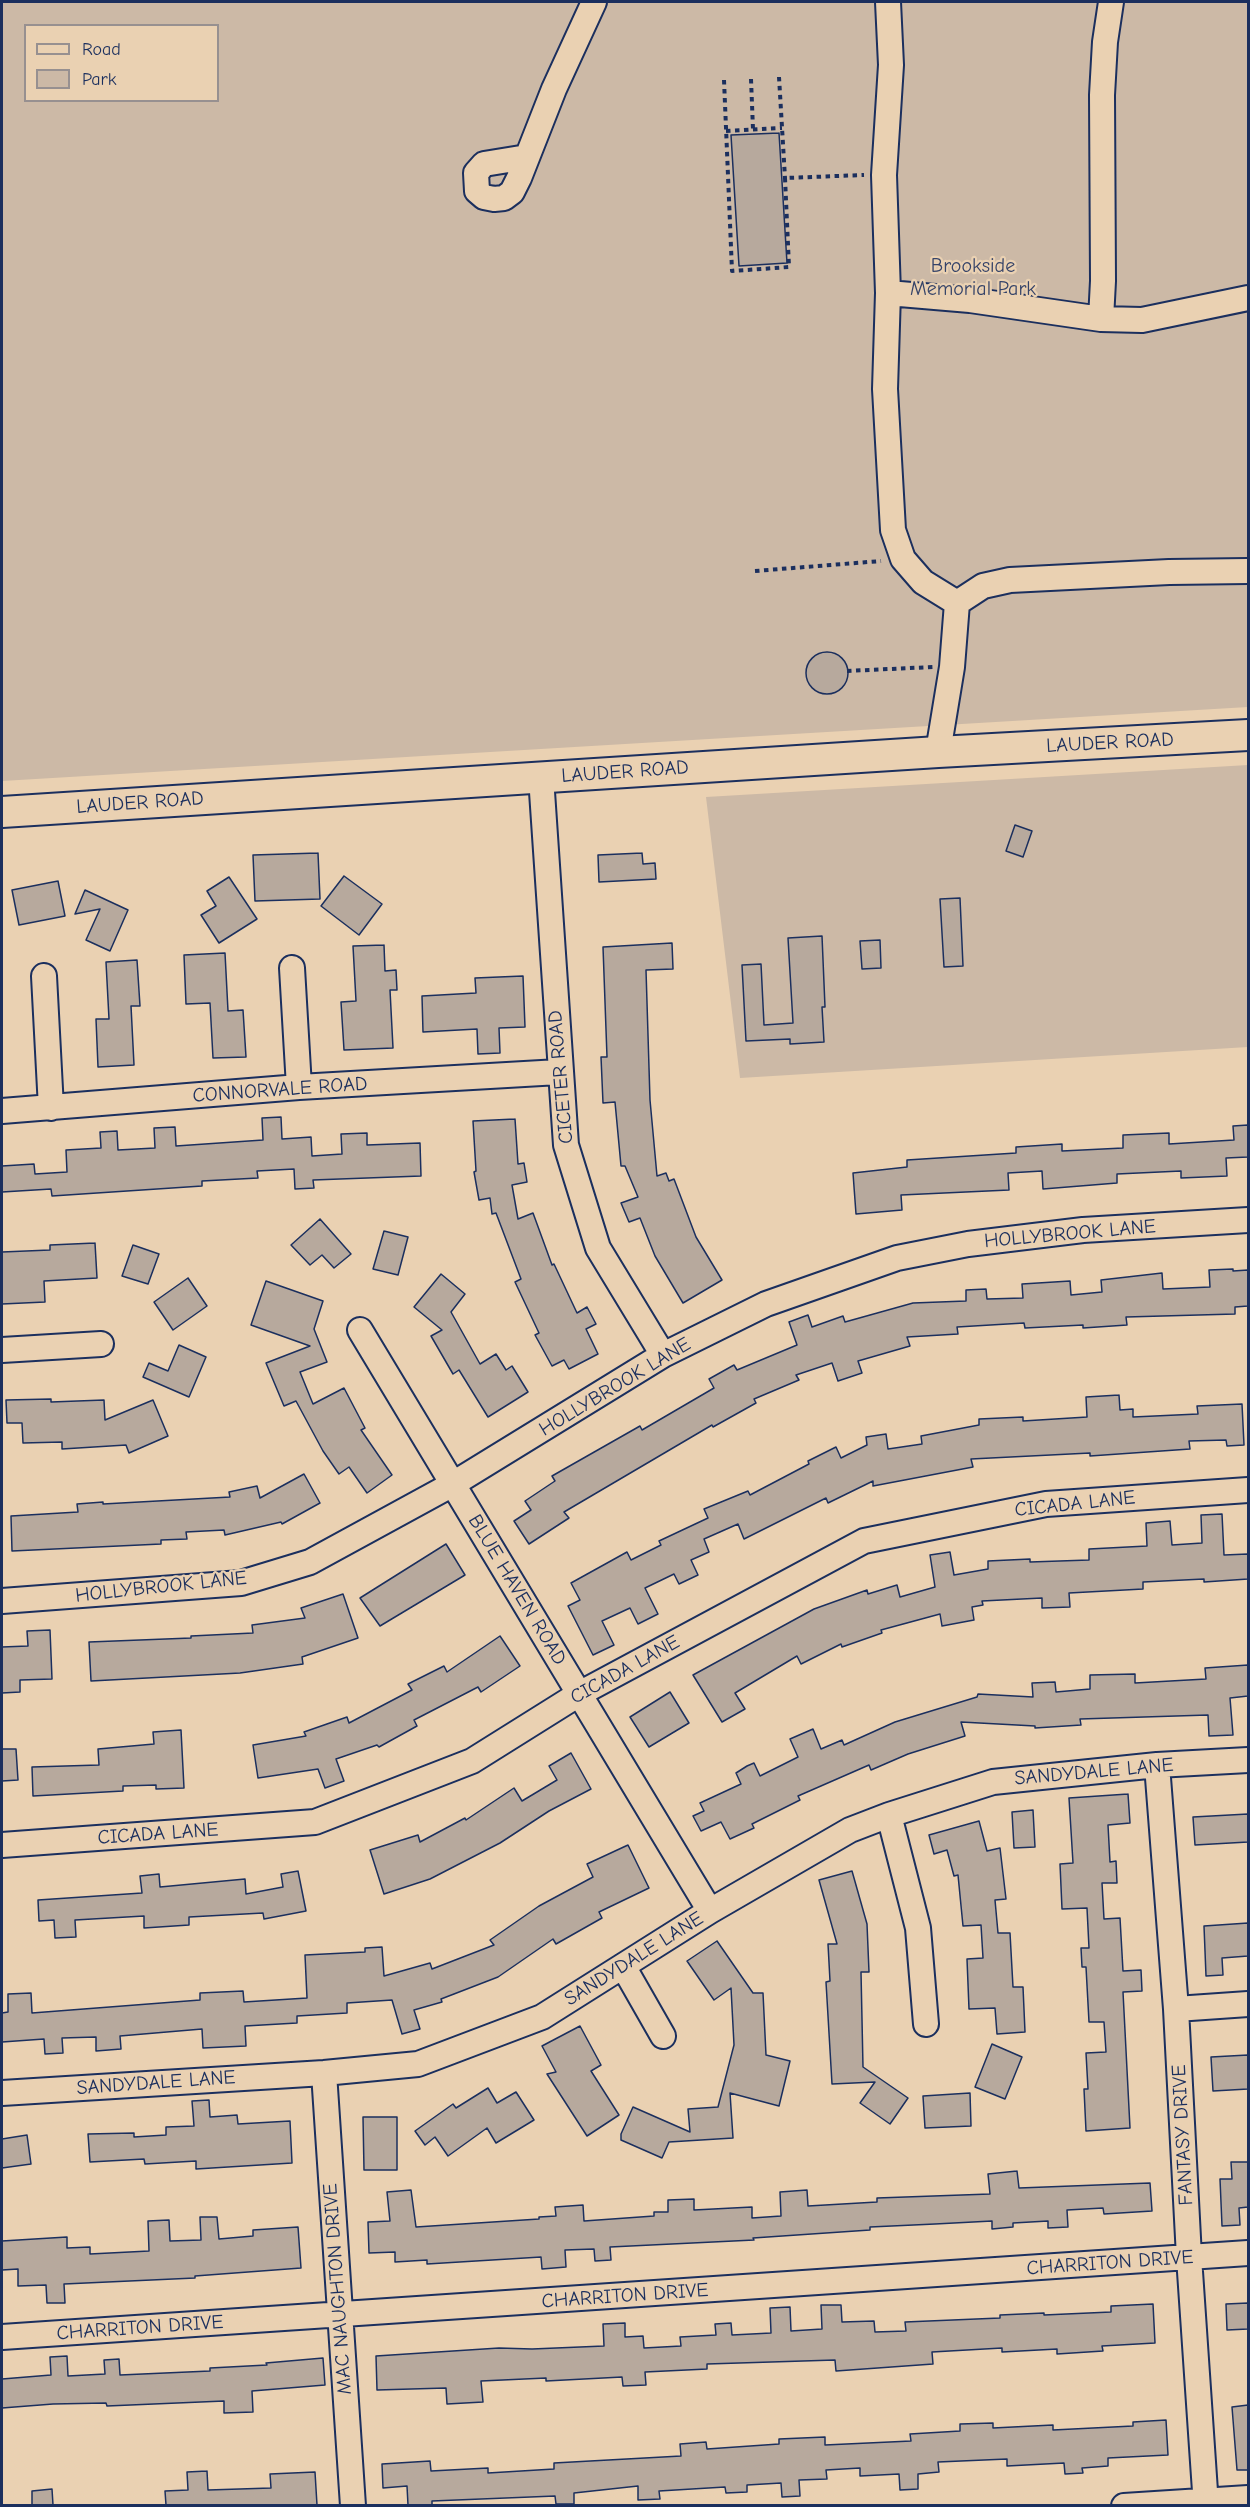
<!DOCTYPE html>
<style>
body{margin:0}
#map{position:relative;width:1250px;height:2507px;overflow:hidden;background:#ead1b2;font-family:"Comic Neue",sans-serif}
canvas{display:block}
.frame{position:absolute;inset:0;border:3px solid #1b2f5e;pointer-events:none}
.legend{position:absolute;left:24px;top:24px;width:195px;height:78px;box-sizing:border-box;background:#ead1b2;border:2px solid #979090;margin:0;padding:8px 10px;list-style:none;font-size:18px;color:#1b2f5e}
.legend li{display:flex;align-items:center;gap:12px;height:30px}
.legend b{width:30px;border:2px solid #979090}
</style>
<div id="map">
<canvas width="1250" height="2507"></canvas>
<div class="frame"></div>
<ul class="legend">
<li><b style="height:8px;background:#ead1b2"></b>Road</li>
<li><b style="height:16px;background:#ccb9a6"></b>Park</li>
</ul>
</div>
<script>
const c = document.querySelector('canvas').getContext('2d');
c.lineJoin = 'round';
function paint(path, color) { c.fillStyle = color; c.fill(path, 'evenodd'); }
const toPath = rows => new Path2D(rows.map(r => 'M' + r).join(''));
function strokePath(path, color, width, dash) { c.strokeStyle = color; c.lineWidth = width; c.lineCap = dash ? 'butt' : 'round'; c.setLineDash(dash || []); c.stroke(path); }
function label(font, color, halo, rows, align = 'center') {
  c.font = font + ' "Comic Neue",sans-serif'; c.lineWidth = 4.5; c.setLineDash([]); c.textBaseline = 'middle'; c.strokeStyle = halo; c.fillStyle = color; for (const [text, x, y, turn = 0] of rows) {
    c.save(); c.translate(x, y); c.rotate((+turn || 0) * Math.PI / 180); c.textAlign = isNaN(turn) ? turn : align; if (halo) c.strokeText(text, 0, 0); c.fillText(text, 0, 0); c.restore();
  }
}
paint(toPath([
 [2,2,1248,2,1248,707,2,781],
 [26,26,218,26,218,100,26,100],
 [1248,765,1248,1047,740,1078,706,797]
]), '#ccb9a6');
const building = toPath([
 [779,133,787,263,739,266,731,135,779,133],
 '806 673a21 21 0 1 1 42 0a21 21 0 1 1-42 0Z',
 [1015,825,1032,831,1023,857,1006,851,1015,825],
 [318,853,320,899,255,901,253,855,318,853],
 [642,853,643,864,655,863,656,879,599,882,598,855,642,853],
 [344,876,382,904,359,935,321,906,344,876],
 [229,877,257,919,219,943,201,915,216,906,207,891,229,877],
 [58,881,65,916,19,925,12,890,58,881],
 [85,890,128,910,110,951,86,940,100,909,75,914,85,890],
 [960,898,963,966,944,967,940,899,960,898],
 [822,936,825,1007,822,1007,824,1042,790,1044,790,1039,746,1041,742,965,761,964,764,1025,793,1023,788,938,822,936],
 [880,940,881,968,862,969,860,941,880,940],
 [672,943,673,969,646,970,650,1100,657,1176,666,1173,669,1181,674,1179,696,1237,722,1280,683,1303,655,1256,640,1218,629,1222,621,1203,638,1197,625,1166,621,1166,615,1102,603,1103,601,1057,607,1057,603,947,672,943],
 [384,945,385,971,396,970,397,990,390,990,393,1048,344,1050,341,1002,356,1001,353,946,384,945],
 [225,953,228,1011,243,1010,246,1057,213,1058,210,1003,186,1004,184,955,225,953],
 [137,960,140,1006,131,1006,134,1065,98,1067,96,1019,109,1019,106,962,137,960],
 [523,976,525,1027,499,1028,500,1053,478,1054,477,1029,423,1032,422,996,476,993,475,978,523,976],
 [281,1117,282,1139,311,1137,312,1156,342,1154,341,1134,367,1133,367,1145,420,1143,421,1176,313,1180,314,1188,295,1189,294,1169,257,1171,258,1178,202,1181,202,1186,52,1196,51,1189,2,1192,2,1166,34,1164,35,1174,67,1172,66,1150,101,1148,100,1132,117,1131,118,1150,155,1148,154,1128,175,1127,176,1146,263,1140,262,1118,281,1117],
 [515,1119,518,1164,524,1163,527,1182,512,1185,518,1219,533,1213,552,1265,554,1264,577,1313,587,1307,596,1324,586,1329,598,1354,569,1369,564,1360,552,1366,535,1335,539,1333,515,1282,521,1279,496,1213,492,1214,490,1198,479,1200,474,1172,476,1171,473,1121,515,1119],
 [1248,1125,1248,1157,1226,1158,1227,1176,1181,1178,1181,1171,1117,1174,1117,1183,1043,1189,1042,1171,1008,1173,1009,1190,901,1195,902,1210,856,1214,853,1173,907,1167,907,1160,1016,1153,1016,1147,1062,1144,1062,1151,1123,1148,1123,1135,1169,1133,1169,1144,1234,1140,1233,1126,1248,1125],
 [320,1219,351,1254,334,1268,322,1255,310,1265,291,1245,320,1219],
 [384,1231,408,1237,398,1275,373,1269,384,1231],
 [95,1243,97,1278,44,1281,45,1302,2,1304,2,1252,50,1250,50,1245,95,1243],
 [133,1245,159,1254,148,1284,122,1276,133,1245],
 [1233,1269,1233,1271,1248,1270,1248,1306,1235,1307,1235,1314,1126,1317,1127,1325,1083,1328,1083,1325,1025,1328,1024,1323,957,1327,958,1334,907,1337,910,1346,858,1361,862,1373,838,1381,832,1363,796,1375,799,1380,754,1399,756,1403,713,1427,712,1425,564,1512,569,1518,529,1544,514,1521,531,1510,525,1501,555,1481,552,1476,640,1426,642,1430,714,1388,709,1379,734,1365,737,1370,797,1345,789,1322,808,1315,812,1327,843,1316,845,1322,913,1303,966,1301,966,1290,986,1289,987,1299,1023,1298,1022,1284,1070,1281,1071,1295,1102,1292,1101,1280,1162,1273,1163,1289,1210,1287,1209,1270,1233,1269],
 [441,1274,465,1294,451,1312,480,1364,496,1354,506,1370,512,1366,528,1392,488,1417,459,1370,453,1374,431,1336,442,1330,414,1307,441,1274],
 [188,1278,207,1306,173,1330,154,1302,188,1278],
 [266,1281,323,1301,314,1329,327,1362,300,1372,313,1404,344,1388,365,1428,361,1430,392,1475,367,1493,349,1467,339,1474,323,1451,296,1401,284,1406,266,1363,310,1346,251,1325,266,1281],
 [179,1345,206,1357,189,1397,143,1377,149,1363,168,1371,179,1345],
 [1119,1395,1120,1410,1133,1409,1133,1417,1198,1414,1197,1406,1242,1404,1244,1445,1227,1446,1226,1440,1189,1441,1190,1449,1090,1456,1090,1453,971,1459,973,1467,873,1486,873,1481,828,1503,826,1498,744,1539,738,1524,704,1539,709,1552,691,1560,698,1575,679,1584,674,1574,645,1588,658,1614,638,1624,630,1608,602,1621,614,1645,593,1655,568,1606,580,1600,571,1583,627,1552,631,1560,661,1545,659,1541,708,1518,704,1509,748,1491,750,1495,809,1464,808,1461,836,1447,841,1458,867,1445,866,1437,886,1434,888,1449,922,1444,921,1436,979,1425,979,1419,1023,1417,1023,1421,1087,1417,1086,1397,1119,1395],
 [51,1399,51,1402,104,1400,105,1420,153,1400,168,1436,129,1453,126,1445,62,1449,62,1442,23,1443,22,1423,7,1423,6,1400,51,1399],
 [304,1474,320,1503,282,1524,281,1522,225,1535,224,1530,186,1532,187,1539,161,1540,161,1544,12,1551,11,1516,78,1512,77,1504,103,1502,103,1504,230,1497,229,1492,257,1486,260,1498,304,1474],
 [1222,1514,1224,1555,1248,1554,1248,1579,1204,1582,1204,1579,1143,1582,1143,1589,1069,1593,1070,1607,1042,1608,1042,1598,982,1601,983,1605,972,1607,974,1620,942,1626,940,1614,881,1630,882,1633,842,1647,841,1644,801,1664,797,1656,735,1693,745,1709,722,1722,693,1675,814,1609,867,1590,868,1594,897,1585,900,1597,935,1587,930,1555,950,1552,954,1575,988,1569,988,1561,1030,1559,1030,1562,1089,1560,1089,1549,1147,1546,1146,1523,1170,1521,1172,1545,1202,1543,1201,1515,1222,1514],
 [446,1544,465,1575,380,1626,360,1598,446,1544],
 [343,1594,358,1638,302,1657,303,1664,240,1673,91,1681,89,1642,191,1638,191,1636,253,1633,252,1625,305,1618,301,1608,343,1594],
 [50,1630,52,1679,20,1680,20,1692,2,1693,2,1647,28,1646,27,1631,50,1630],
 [500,1636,520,1666,481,1692,478,1687,414,1720,417,1726,379,1747,377,1745,336,1759,344,1781,325,1788,318,1769,258,1778,253,1745,306,1736,304,1732,347,1717,349,1723,412,1690,408,1684,444,1666,447,1672,500,1636],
 [1248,1665,1248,1696,1230,1698,1233,1735,1209,1736,1208,1715,1080,1719,1081,1725,1035,1728,1035,1726,961,1722,965,1736,908,1754,871,1770,869,1765,798,1796,800,1800,752,1824,754,1828,730,1839,721,1822,701,1831,693,1816,704,1811,700,1803,741,1784,736,1773,747,1766,754,1763,760,1776,798,1757,790,1739,813,1729,821,1749,842,1740,844,1745,895,1722,977,1697,978,1694,1033,1697,1032,1683,1055,1682,1056,1692,1090,1689,1090,1675,1135,1674,1135,1683,1206,1679,1205,1668,1248,1665],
 [670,1692,689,1723,649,1747,630,1717,670,1692],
 [181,1730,184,1788,156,1789,156,1785,123,1786,123,1791,33,1796,32,1767,99,1765,98,1749,154,1744,153,1732,181,1730],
 [2,1749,16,1749,18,1780,2,1781,2,1749],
 [571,1753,591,1789,549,1811,500,1843,430,1879,384,1894,370,1850,418,1835,420,1842,465,1818,466,1820,514,1788,522,1801,557,1780,549,1766,571,1753],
 [1128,1794,1130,1823,1108,1825,1110,1862,1116,1861,1117,1883,1102,1883,1104,1919,1120,1918,1123,1971,1141,1970,1142,1991,1123,1992,1130,2128,1086,2131,1084,2089,1088,2089,1086,2053,1106,2052,1104,2022,1089,2022,1086,1967,1082,1967,1081,1948,1089,1948,1087,1908,1062,1909,1060,1864,1073,1863,1069,1798,1128,1794],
 [1033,1810,1035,1847,1014,1848,1012,1812,1033,1810],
 [1248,1814,1248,1842,1195,1845,1193,1817,1248,1814],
 [979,1821,987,1851,1000,1848,1006,1899,995,1900,998,1933,1010,1933,1013,1987,1023,1987,1025,2032,997,2034,995,2008,969,2009,967,1959,983,1958,981,1925,963,1926,958,1875,954,1876,947,1850,934,1854,929,1835,979,1821],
 [628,1845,649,1888,599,1912,602,1918,556,1944,553,1939,498,1977,441,1999,442,2002,414,2010,420,2029,402,2034,392,2000,347,2003,347,2013,297,2016,297,2023,245,2026,246,2046,203,2048,202,2029,120,2036,121,2049,96,2051,96,2037,62,2038,63,2053,45,2054,44,2039,2,2042,2,2013,8,2012,8,1994,31,1993,32,2013,200,2000,200,1993,243,1991,244,2002,307,1998,305,1955,365,1952,365,1948,382,1947,384,1976,430,1963,432,1969,494,1945,490,1940,539,1906,593,1877,587,1864,628,1845],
 [298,1871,306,1911,264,1919,263,1913,189,1917,189,1925,144,1928,144,1916,75,1920,76,1937,55,1938,54,1920,39,1921,38,1900,142,1893,140,1876,159,1874,160,1887,245,1879,246,1894,283,1887,281,1874,298,1871],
 [852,1871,867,1924,869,1972,861,1972,863,2067,908,2098,890,2124,860,2103,875,2082,832,2084,826,1982,830,1981,828,1944,837,1944,819,1880,852,1871],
 [1248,1923,1248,1956,1222,1958,1223,1975,1206,1976,1204,1926,1248,1923],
 [717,1941,753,1993,763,1993,766,2055,790,2061,779,2106,730,2093,733,2138,669,2142,662,2158,621,2140,621,2134,633,2107,690,2132,688,2109,718,2107,734,2045,731,1988,714,2000,687,1961,717,1941],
 [580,2026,601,2065,591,2071,619,2115,587,2136,547,2074,556,2072,542,2046,580,2026],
 [992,2044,1022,2057,1005,2099,975,2087,992,2044],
 [1248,2055,1248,2089,1213,2091,1211,2057,1248,2055],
 [488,2088,497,2103,516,2092,534,2120,496,2143,487,2128,448,2156,435,2137,425,2145,415,2131,453,2104,456,2108,488,2088],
 [970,2093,971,2126,925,2128,923,2096,970,2093],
 [209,2100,210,2117,237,2115,238,2124,290,2121,292,2163,196,2169,196,2161,145,2164,144,2159,90,2162,88,2134,134,2133,134,2137,166,2135,166,2127,194,2126,192,2101,209,2100],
 [363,2117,397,2117,397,2170,364,2170,363,2117],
 [27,2135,31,2164,2,2168,2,2139,27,2135],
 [1231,2162,1248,2162,1248,2207,1239,2208,1240,2225,1222,2226,1220,2179,1232,2179,1231,2162],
 [1017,2171,1019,2188,1150,2183,1152,2211,1104,2214,1103,2208,1067,2210,1068,2227,1048,2228,1048,2221,1013,2223,1013,2227,992,2229,992,2221,935,2224,870,2227,870,2230,753,2238,754,2240,610,2247,611,2260,595,2261,594,2249,565,2250,566,2267,542,2269,541,2257,427,2264,427,2260,395,2262,395,2252,369,2253,368,2222,390,2221,387,2192,411,2190,416,2227,539,2219,539,2217,556,2216,555,2207,583,2205,584,2221,654,2216,654,2212,668,2212,668,2200,694,2199,694,2210,752,2207,752,2218,781,2216,780,2192,807,2190,808,2206,877,2202,877,2198,990,2194,988,2174,1017,2171],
 [200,2217,217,2217,219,2239,253,2236,253,2230,298,2227,301,2268,195,2276,195,2278,64,2284,65,2303,47,2303,46,2285,18,2286,18,2269,2,2270,2,2241,67,2237,67,2248,90,2247,90,2254,149,2251,148,2221,169,2220,170,2241,201,2240,200,2217],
 [1248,2303,1248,2329,1227,2330,1226,2304,1248,2303],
 [1153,2304,1155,2343,1102,2346,1103,2351,1057,2354,1057,2349,1002,2352,1002,2348,932,2352,933,2364,836,2371,835,2360,707,2364,707,2369,645,2372,646,2385,623,2386,622,2377,546,2381,546,2378,481,2381,483,2402,447,2404,446,2388,377,2390,376,2356,499,2348,532,2349,604,2346,603,2324,625,2323,625,2337,643,2336,644,2348,681,2346,680,2337,716,2335,715,2324,731,2323,732,2335,771,2333,770,2308,790,2307,791,2331,822,2329,821,2305,841,2305,842,2322,874,2321,875,2332,906,2331,905,2322,1000,2318,1000,2315,1044,2313,1044,2315,1111,2312,1111,2306,1153,2304],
 [67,2356,68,2376,105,2374,104,2360,119,2359,120,2375,210,2371,210,2368,267,2365,266,2363,323,2358,325,2385,252,2391,253,2412,224,2413,224,2401,107,2406,106,2403,53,2404,2,2408,2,2379,51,2375,50,2357,67,2356],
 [1248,2405,1248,2470,1237,2470,1232,2407,1248,2405],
 [1166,2420,1168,2455,1108,2458,1108,2466,1082,2468,1083,2473,1065,2474,1064,2463,1007,2466,1007,2459,938,2462,939,2472,918,2474,918,2489,900,2490,899,2474,860,2476,860,2468,826,2470,827,2479,799,2480,800,2496,782,2497,781,2483,747,2485,747,2492,726,2493,725,2487,659,2491,660,2499,638,2500,638,2486,574,2493,574,2504,556,2504,555,2496,432,2501,432,2505,408,2505,407,2486,383,2488,382,2464,430,2461,431,2471,488,2468,488,2473,554,2469,554,2463,681,2456,680,2444,706,2442,707,2449,779,2444,779,2439,825,2437,825,2445,911,2441,910,2434,960,2431,960,2424,993,2423,993,2428,1053,2425,1053,2430,1133,2426,1133,2422,1166,2420],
 [207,2471,208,2490,271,2488,270,2474,315,2472,317,2505,166,2505,165,2491,188,2490,187,2472,207,2471],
 [52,2489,53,2505,32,2505,32,2491,52,2489]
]);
paint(building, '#b7a99d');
strokePath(building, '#1b2f5e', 1.5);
const minor = toPath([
 [888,2,891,65,884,175,888,293,885,389,893,530,903,559,923,582,957,603,983,586,1010,580,1169,572,1248,571],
 [527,157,484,164,476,173,477,191,484,197,494,199,504,198,512,192,519,178,554,89,594,2],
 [888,293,970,300,1101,319,1142,320,1248,298],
 [1101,319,1103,281,1102,95,1105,42,1111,2],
 [938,752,952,667,957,603],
 [541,777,566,1145,598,1248,663,1355],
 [292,968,299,1087],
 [44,976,51,1108],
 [2,1111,299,1087,559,1072],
 [360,1330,710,1911],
 [2,1350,101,1344],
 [2,1601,241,1583,310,1562,453,1484,663,1355,766,1304,897,1258,968,1244,1083,1230,1248,1220],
 [1157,1765,1176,2009,1189,2257,1206,2506],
 [889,1815,918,1928,926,2024],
 [2,1845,315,1822,472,1761,579,1694,864,1541,1046,1504,1248,1490],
 [623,1966,663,2036],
 [1176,2009,1248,2004],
 [324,2073,353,2506],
 [2,2093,324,2073,418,2064,542,2017,710,1911,850,1830,889,1815,993,1782,1157,1765,1248,1760],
 [2,2337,1248,2253],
 [1124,2506,1248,2498]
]);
const major = toPath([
 [2,812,938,752,1248,735]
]);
strokePath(minor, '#1b2f5e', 28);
strokePath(major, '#1b2f5e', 34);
strokePath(toPath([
 [779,77,785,178],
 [751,79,753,129],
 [724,80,732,271,789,267,785,178,864,175],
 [726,131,782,128],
 [755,571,881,561],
 [847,671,933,667]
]), '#1b2f5e', 4, [4.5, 4.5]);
strokePath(minor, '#ead1b2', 24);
strokePath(major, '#ead1b2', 30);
label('20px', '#364469', '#ead1b2', [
 ["Brookside",973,266],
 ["Memorial Park",973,289]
]);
label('20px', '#1b2f5e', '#ead1b2', [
 ["LAUDER ROAD",1110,743,-3],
 ["LAUDER ROAD",625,772,-4],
 ["LAUDER ROAD",140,803,-4],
 ["CICETER ROAD",561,1077,-95],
 ["CONNORVALE ROAD",280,1090,-4],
 ["HOLLYBROOK LANE",1070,1234,-5],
 ["HOLLYBROOK LANE",615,1387,-31],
 ["CICADA LANE",1075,1504,-6],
 ["HOLLYBROOK LANE",161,1587,-6],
 ["BLUE HAVEN ROAD",517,1590,59],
 ["CICADA LANE",625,1670,-29],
 ["SANDYDALE LANE",1094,1772,-5],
 ["CICADA LANE",158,1834,-4],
 ["SANDYDALE LANE",634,1959,-32],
 ["SANDYDALE LANE",156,2083,-4],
 ["FANTASY DRIVE",1183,2135,-93],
 ["CHARRITON DRIVE",1110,2263,-4],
 ["MAC NAUGHTON DRIVE",338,2289,-94],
 ["CHARRITON DRIVE",625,2296,-4],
 ["CHARRITON DRIVE",140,2328,-4]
]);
</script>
